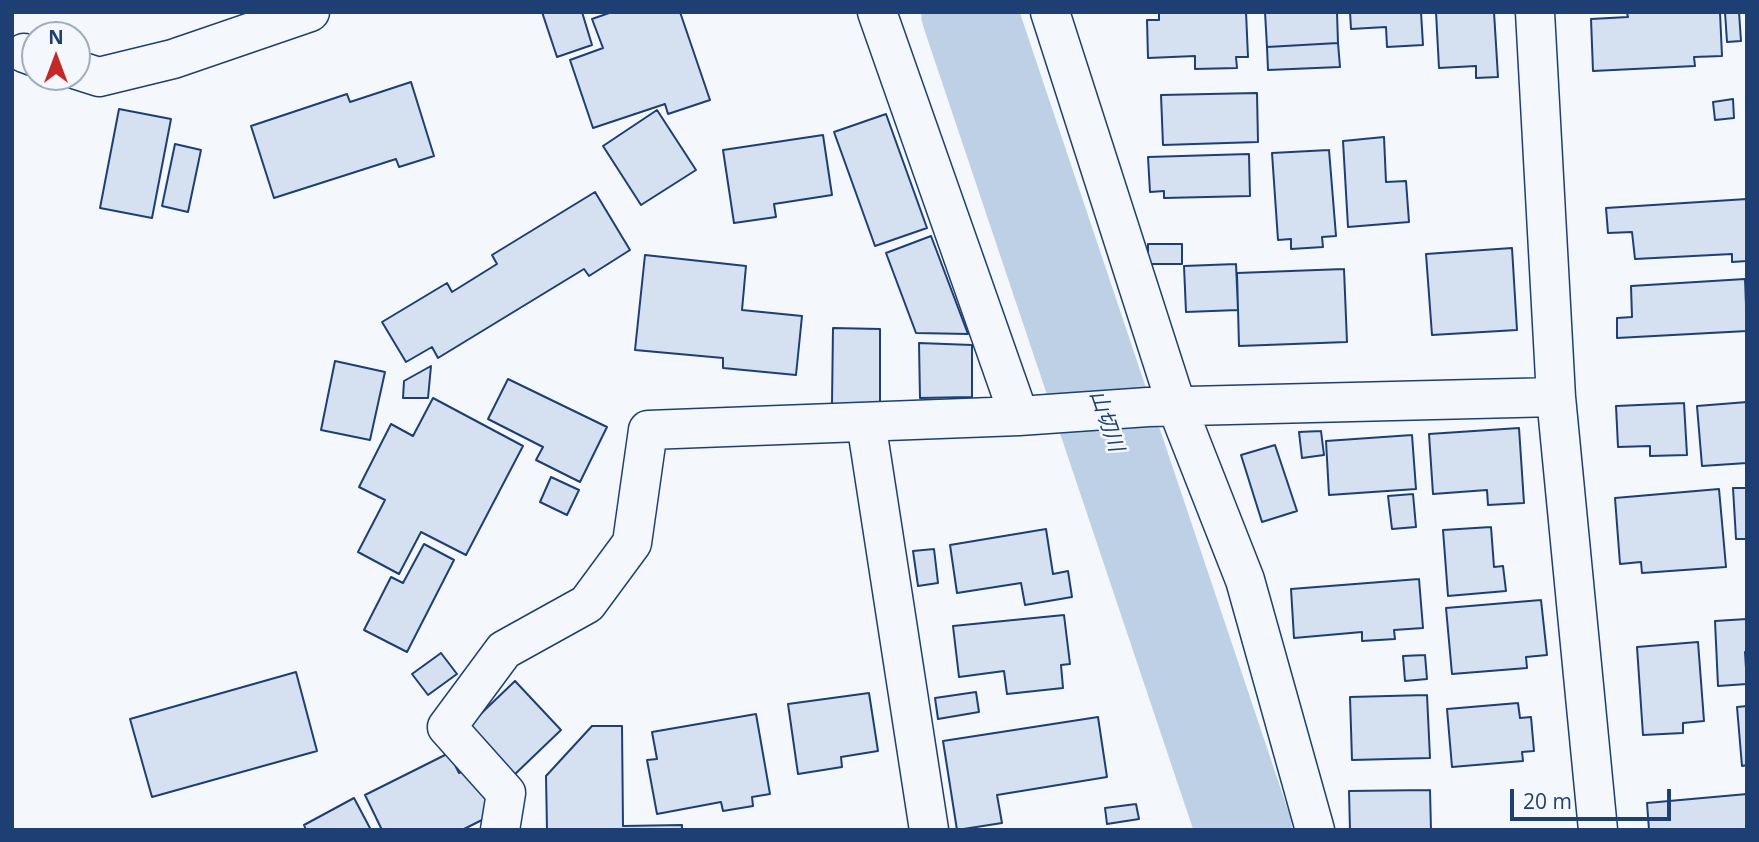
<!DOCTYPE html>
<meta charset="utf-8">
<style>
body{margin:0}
#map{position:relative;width:1759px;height:842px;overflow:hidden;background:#f4f7fb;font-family:"Open Sans",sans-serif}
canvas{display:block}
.frame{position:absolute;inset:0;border:14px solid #1d3f73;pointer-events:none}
.north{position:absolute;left:21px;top:21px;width:70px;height:70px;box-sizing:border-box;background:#f4f7fb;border:2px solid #9eadc5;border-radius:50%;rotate:0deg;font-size:19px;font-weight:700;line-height:28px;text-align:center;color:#1d3f73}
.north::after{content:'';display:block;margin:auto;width:24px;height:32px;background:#c62828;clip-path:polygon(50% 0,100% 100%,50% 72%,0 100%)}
.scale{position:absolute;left:1510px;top:789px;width:161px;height:32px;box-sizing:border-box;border:4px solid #1d3f73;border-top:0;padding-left:9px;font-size:21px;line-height:24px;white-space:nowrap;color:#1d3f73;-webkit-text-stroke:5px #f4f7fb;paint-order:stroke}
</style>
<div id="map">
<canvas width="1759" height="842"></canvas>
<div class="frame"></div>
<div class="north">N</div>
<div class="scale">20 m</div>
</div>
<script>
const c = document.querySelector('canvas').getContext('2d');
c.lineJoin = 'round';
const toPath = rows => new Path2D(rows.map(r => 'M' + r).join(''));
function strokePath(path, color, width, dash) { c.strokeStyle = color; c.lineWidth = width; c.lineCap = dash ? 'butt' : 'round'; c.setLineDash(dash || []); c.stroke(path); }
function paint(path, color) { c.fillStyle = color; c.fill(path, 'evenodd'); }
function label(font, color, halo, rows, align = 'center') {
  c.font = font + ' "Open Sans","Noto Sans JP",sans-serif'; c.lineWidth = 5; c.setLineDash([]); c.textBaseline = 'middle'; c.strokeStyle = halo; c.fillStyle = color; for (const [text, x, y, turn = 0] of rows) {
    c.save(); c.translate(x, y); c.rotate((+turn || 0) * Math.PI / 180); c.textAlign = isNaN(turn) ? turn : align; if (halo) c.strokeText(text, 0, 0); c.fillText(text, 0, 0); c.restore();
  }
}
strokePath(toPath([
 [969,12,1244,830]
]), '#bed0e5', 96);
const building = toPath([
 [542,12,582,12,592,45,557,57,542,12],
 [612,12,680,12,710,100,668,114,665,104,593,128,570,60,603,48,592,19,612,12],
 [1159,12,1246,12,1248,57,1236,57,1237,68,1195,69,1195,56,1148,58,1147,20,1159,20,1159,12],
 [1265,12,1337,12,1338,43,1267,47,1265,12],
 [1350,12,1421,12,1423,45,1387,47,1386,27,1351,29,1350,12],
 [1436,12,1494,12,1498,77,1476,78,1476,66,1439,68,1436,12],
 [1720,12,1722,56,1694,57,1695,66,1593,71,1591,19,1628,17,1627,13,1720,12],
 [1725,12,1739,12,1741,41,1727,42,1725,12],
 [1338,43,1340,67,1268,70,1267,47,1338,43],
 [411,82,434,156,399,167,396,159,274,198,251,126,347,94,350,102,411,82],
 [1257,93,1258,142,1163,145,1161,95,1257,93],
 [1733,99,1734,118,1715,120,1713,102,1733,99],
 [119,109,171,119,152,218,100,208,119,109],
 [657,110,696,170,641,205,603,146,657,110],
 [886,114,927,228,875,246,834,132,886,114],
 [823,135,832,195,774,204,776,217,734,223,723,150,823,135],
 [1384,137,1386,182,1406,181,1409,222,1348,227,1343,141,1384,137],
 [175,144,201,150,188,212,162,206,175,144],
 [1329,150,1336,236,1322,237,1323,247,1291,249,1291,239,1278,240,1272,153,1329,150],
 [1249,154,1250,196,1164,198,1164,191,1150,192,1148,157,1249,154],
 [595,192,630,250,589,276,584,269,438,358,432,347,406,362,382,322,447,283,452,292,497,264,492,255,595,192],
 [1747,199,1747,261,1732,262,1732,254,1635,259,1632,232,1608,233,1606,208,1747,199],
 [931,236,968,334,916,333,886,253,931,236],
 [1148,244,1182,244,1182,264,1148,264,1148,244],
 [1512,248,1517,330,1432,335,1426,254,1512,248],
 [645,255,746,266,742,310,802,316,796,375,723,368,723,358,635,350,645,255],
 [1236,264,1238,310,1186,312,1184,266,1236,264],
 [1344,269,1347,342,1239,346,1237,273,1344,269],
 [1745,279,1747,331,1617,338,1617,318,1632,317,1631,286,1745,279],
 [833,328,880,329,880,404,832,404,833,328],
 [919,343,972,345,972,397,920,398,919,343],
 [335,361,385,372,370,440,321,430,335,361],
 [431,366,428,398,403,398,404,381,431,366],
 [508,379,607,427,580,482,536,460,543,447,488,419,508,379],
 [433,398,523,446,466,555,421,532,399,574,358,552,385,500,359,487,391,424,413,436,433,398],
 [1747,402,1747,463,1702,466,1697,406,1747,402],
 [1684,403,1687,455,1650,456,1650,446,1618,447,1616,406,1684,403],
 [1519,428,1524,503,1488,505,1487,490,1433,494,1429,434,1519,428],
 [1321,431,1324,455,1302,458,1299,432,1321,431],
 [1412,435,1416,489,1329,495,1326,441,1412,435],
 [1275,445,1297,511,1262,522,1241,455,1275,445],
 [551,477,579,490,567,515,540,502,551,477],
 [1733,488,1747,488,1747,539,1736,539,1733,488],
 [1719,489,1726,567,1642,573,1641,562,1620,564,1615,498,1719,489],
 [1413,494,1416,527,1392,529,1388,496,1413,494],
 [1491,527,1494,567,1503,566,1506,591,1448,596,1443,530,1491,527],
 [1046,529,1053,574,1068,571,1072,597,1025,605,1021,583,957,593,950,545,1046,529],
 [424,544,454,560,407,652,364,630,391,577,403,583,424,544],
 [934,549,938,583,918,586,913,551,934,549],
 [1419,579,1423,628,1394,630,1395,639,1362,641,1362,632,1294,638,1291,589,1419,579],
 [1541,600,1547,655,1526,657,1527,668,1452,674,1446,608,1541,600],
 [1064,615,1070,664,1061,665,1063,688,1007,694,1004,671,959,677,953,626,1064,615],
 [1747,619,1747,652,1745,652,1747,684,1718,686,1715,621,1747,619],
 [1698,642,1704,721,1683,723,1683,733,1643,735,1637,647,1698,642],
 [441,653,457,674,428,695,412,674,441,653],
 [1425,655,1427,679,1405,681,1403,656,1425,655],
 [296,672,317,751,152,797,130,719,296,672],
 [515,681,561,730,513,776,467,727,515,681],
 [976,692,979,712,938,719,935,698,976,692],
 [869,693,878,751,841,757,842,767,798,774,788,704,869,693],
 [1427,695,1430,758,1352,760,1350,697,1427,695],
 [1518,703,1520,718,1531,717,1534,751,1522,752,1523,761,1452,767,1447,709,1518,703],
 [1747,706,1747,765,1742,766,1737,707,1747,706],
 [756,714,770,794,752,797,753,806,723,811,721,802,657,814,647,760,657,759,652,732,756,714],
 [1098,717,1107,777,997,795,1002,823,957,830,943,741,1098,717],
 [592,726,622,726,623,826,682,825,682,830,547,830,546,776,592,726],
 [449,753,459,773,470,767,494,814,462,830,382,830,365,795,449,753],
 [1430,790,1431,830,1350,830,1349,791,1430,790],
 [1747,794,1747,830,1649,830,1647,803,1747,794],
 [354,798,371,830,306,830,304,825,354,798],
 [1136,804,1139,819,1107,824,1105,808,1136,804]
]);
paint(building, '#d5e0f0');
strokePath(building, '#1d3f73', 2);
const street = toPath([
 [877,12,1019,416],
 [1050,12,1177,407,1245,580,1315,830],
 [1535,12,1556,397,1598,830],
 [24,53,35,57],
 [77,70,99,77,173,59,310,12],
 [866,422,929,830],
 [500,830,506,793,447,727,504,650,587,604,632,543,648,430,1019,416,1148,407,1556,397]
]);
strokePath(street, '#1d3f73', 41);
strokePath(street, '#f4f7fb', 38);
label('italic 21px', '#1d3f73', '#f4f7fb', [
 ["山切川",1106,421,71]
]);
</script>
